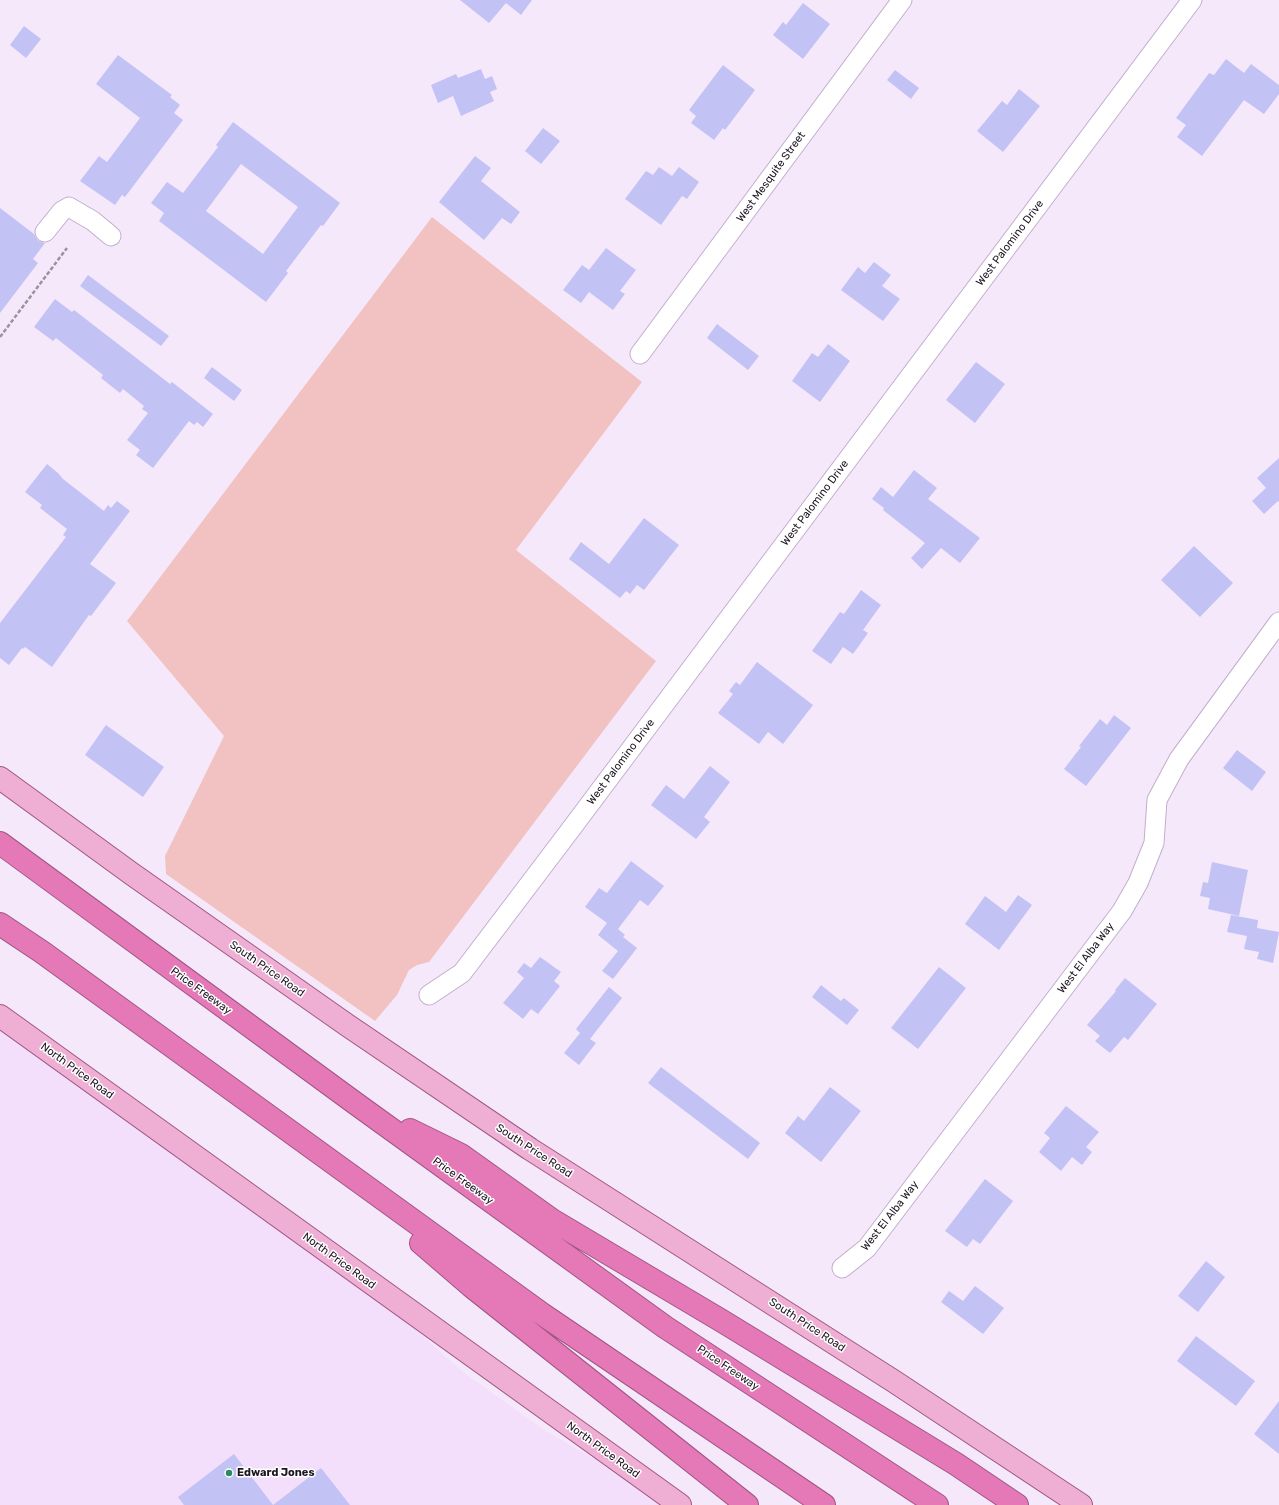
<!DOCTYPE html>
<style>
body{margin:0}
canvas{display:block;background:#f5e8fb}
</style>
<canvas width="1279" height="1505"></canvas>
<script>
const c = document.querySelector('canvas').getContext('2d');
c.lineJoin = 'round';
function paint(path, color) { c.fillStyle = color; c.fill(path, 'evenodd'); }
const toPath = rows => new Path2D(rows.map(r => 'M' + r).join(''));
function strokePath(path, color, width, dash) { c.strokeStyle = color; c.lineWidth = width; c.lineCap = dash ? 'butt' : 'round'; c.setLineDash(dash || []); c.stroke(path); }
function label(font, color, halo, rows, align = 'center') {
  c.font = font + ' Rubik,sans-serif'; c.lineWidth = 3; c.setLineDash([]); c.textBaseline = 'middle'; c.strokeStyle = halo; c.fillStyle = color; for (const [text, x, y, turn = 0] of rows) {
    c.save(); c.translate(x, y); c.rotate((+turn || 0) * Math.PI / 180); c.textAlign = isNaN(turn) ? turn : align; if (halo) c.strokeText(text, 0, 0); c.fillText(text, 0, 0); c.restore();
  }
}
paint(toPath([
 [0,1029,408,1323,463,1372,544,1430,596,1460,660,1505,0,1505]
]), '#f3defc');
paint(toPath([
 [432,217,642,382,516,550,656,661,429,962,417,965,409,970,397,995,375,1021,166,874,165,856,224,736,127,621]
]), '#f2c2c3');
paint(toPath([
 [460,0,532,0,521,15,506,3,489,23],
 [803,3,830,24,803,59,773,35,783,22,786,25],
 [24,26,41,39,26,58,10,45],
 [118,55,172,95,170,97,180,105,174,113,183,120,125,197,122,195,115,205,80,181,99,156,107,162,140,118,96,84],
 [1226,59,1244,73,1251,64,1279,85,1279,94,1264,114,1244,100,1202,156,1177,137,1186,125,1176,118,1209,73,1214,75],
 [723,65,755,90,725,130,723,128,714,140,691,123,696,116,689,110],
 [481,69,485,79,492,76,497,89,490,92,494,101,461,116,453,96,438,103,431,85,456,74,458,78],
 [895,70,919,88,911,99,887,80],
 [1019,89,1040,106,1003,152,977,131,1002,101,1007,105],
 [233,122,340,203,323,226,321,225,286,271,288,273,266,302,159,221,164,213,151,203,167,182,183,193,218,147,216,145],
 [241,164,298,207,263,254,206,211],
 [543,128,560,141,541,164,525,151],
 [475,156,491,168,481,181,520,212,511,224,502,218,484,240,439,202],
 [659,167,672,176,679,167,699,182,687,199,682,196,661,225,625,199,646,171,653,175],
 [0,208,34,234,38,241,45,243,33,259,38,263,0,313],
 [606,248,636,270,620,291,625,294,613,310,589,292,581,303,563,290,582,265,589,270],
 [874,262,891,275,882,286,900,299,883,321,841,290,858,267,865,273],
 [88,275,169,336,161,346,80,286],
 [55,299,72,312,74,310,170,384,172,382,213,414,203,427,197,422,194,425,189,421,153,468,136,455,140,450,127,440,148,413,142,409,144,406,123,389,120,393,101,378,103,375,56,338,53,341,34,327],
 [717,324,759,356,748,370,707,338],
 [828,344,850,361,820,402,792,381,812,353,818,357],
 [976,362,1005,384,975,423,946,400],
 [212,367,242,390,234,401,204,378],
 [1279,458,1279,502,1278,501,1264,514,1252,501,1266,488,1257,478],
 [47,464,58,473,63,479,104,511,108,505,111,508,117,501,130,511,90,564,116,583,91,616,89,615,52,667,25,647,23,649,22,648,9,665,0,658,0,623,66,537,63,535,67,529,40,508,42,505,25,492],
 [914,470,937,488,928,499,980,538,960,563,941,548,922,569,911,558,925,543,883,510,884,508,872,499,881,487,893,497],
 [644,518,679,545,644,590,637,585,630,594,626,591,620,598,569,559,581,542,609,564],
 [1194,546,1233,583,1200,617,1161,580],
 [861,590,881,605,863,630,868,633,853,654,843,647,831,664,812,651,840,612,844,614],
 [757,662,813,705,783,744,768,732,759,744,718,713,733,694,729,691,736,682,740,685],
 [1114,715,1131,728,1086,786,1064,769,1081,747,1079,746,1100,719,1107,725],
 [106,725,164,767,143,797,85,755],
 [1237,750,1266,772,1252,791,1223,768],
 [710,766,730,782,704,817,710,822,696,839,651,805,666,785,684,799],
 [631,861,664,886,648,906,640,900,618,929,625,935,623,937,637,948,613,979,602,971,618,951,598,935,607,923,585,907,599,888,607,893],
 [1212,862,1248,870,1239,916,1208,909,1210,898,1200,896,1203,882,1208,883],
 [1018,895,1032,905,999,950,965,924,985,896,1006,912],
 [1231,915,1258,920,1257,928,1279,932,1273,963,1257,959,1259,952,1244,949,1247,936,1227,932],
 [540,957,561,972,554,981,560,986,538,1014,531,1009,523,1019,503,1003,524,978,517,972,524,963,531,968],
 [939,967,966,988,918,1049,891,1028],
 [1125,978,1157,1004,1128,1040,1124,1037,1110,1053,1095,1041,1100,1036,1087,1025,1116,991,1115,990],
 [821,985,841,1001,844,998,859,1010,847,1025,812,997],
 [609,987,622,998,590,1039,596,1043,579,1065,564,1053,580,1033,576,1029],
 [661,1067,760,1143,748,1159,648,1083],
 [830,1087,861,1111,821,1162,785,1133,798,1116,804,1121],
 [1066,1106,1099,1132,1086,1147,1092,1152,1082,1165,1072,1157,1061,1171,1039,1152,1050,1138,1044,1133],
 [985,1179,1013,1201,980,1244,973,1239,967,1247,945,1231],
 [1206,1261,1225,1277,1198,1312,1178,1296],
 [975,1286,1004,1308,983,1334,941,1302,949,1291,963,1301],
 [1196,1336,1255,1381,1236,1406,1177,1361],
 [1279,1401,1279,1454,1254,1434],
 [234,1454,273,1505,321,1468,350,1505,184,1505,178,1497]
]), '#c2c2f5');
const minor = toPath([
 [45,232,62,211,69,207,93,221,111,236],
 [640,354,902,0],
 [429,995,462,973,568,833,1192,0],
 [842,1268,867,1248,1122,911,1138,883,1154,843,1157,800,1179,759,1279,622]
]);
const major = toPath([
 [0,778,132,874,347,1025,530,1149,895,1382,1081,1505],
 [0,1016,680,1505]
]);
const highway = toPath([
 [0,843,355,1103,665,1327,937,1505],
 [0,924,42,952,542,1314,824,1505],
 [410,1130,461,1155,552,1220,722,1321,956,1464,1017,1505],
 [421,1243,471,1286,747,1505]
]);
strokePath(minor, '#c2aecc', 21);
strokePath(major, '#9f5682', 24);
strokePath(highway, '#9f5682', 24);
strokePath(toPath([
 [0,337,67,248]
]), '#9c91a1', 2.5, [4, 2]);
strokePath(minor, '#fff', 19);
strokePath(major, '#efafd4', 22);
strokePath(highway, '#e579b7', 22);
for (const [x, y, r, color] of [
 [229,1473,4,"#2c8a62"]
]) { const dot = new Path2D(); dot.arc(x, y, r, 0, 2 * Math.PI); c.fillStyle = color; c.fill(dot); strokePath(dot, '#fff', 1.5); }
label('11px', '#1d1520', '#fff', [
 ["West Mesquite Street",771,177,-54],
 ["West Palomino Drive",1010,243,-53],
 ["West Palomino Drive",815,503,-53],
 ["West Palomino Drive",621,762,-53],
 ["West El Alba Way",1086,958,-53],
 ["South Price Road",267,969,35],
 ["Price Freeway",201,991,36],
 ["North Price Road",77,1071,36],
 ["South Price Road",534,1151,33],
 ["Price Freeway",463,1181,36],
 ["West El Alba Way",890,1216,-52],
 ["North Price Road",339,1261,36],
 ["South Price Road",807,1325,33],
 ["Price Freeway",728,1368,34],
 ["North Price Road",603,1450,36]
]);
label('bold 11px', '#1d1520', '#fff', [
 ["Edward Jones",237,1473]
], 'left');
</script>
